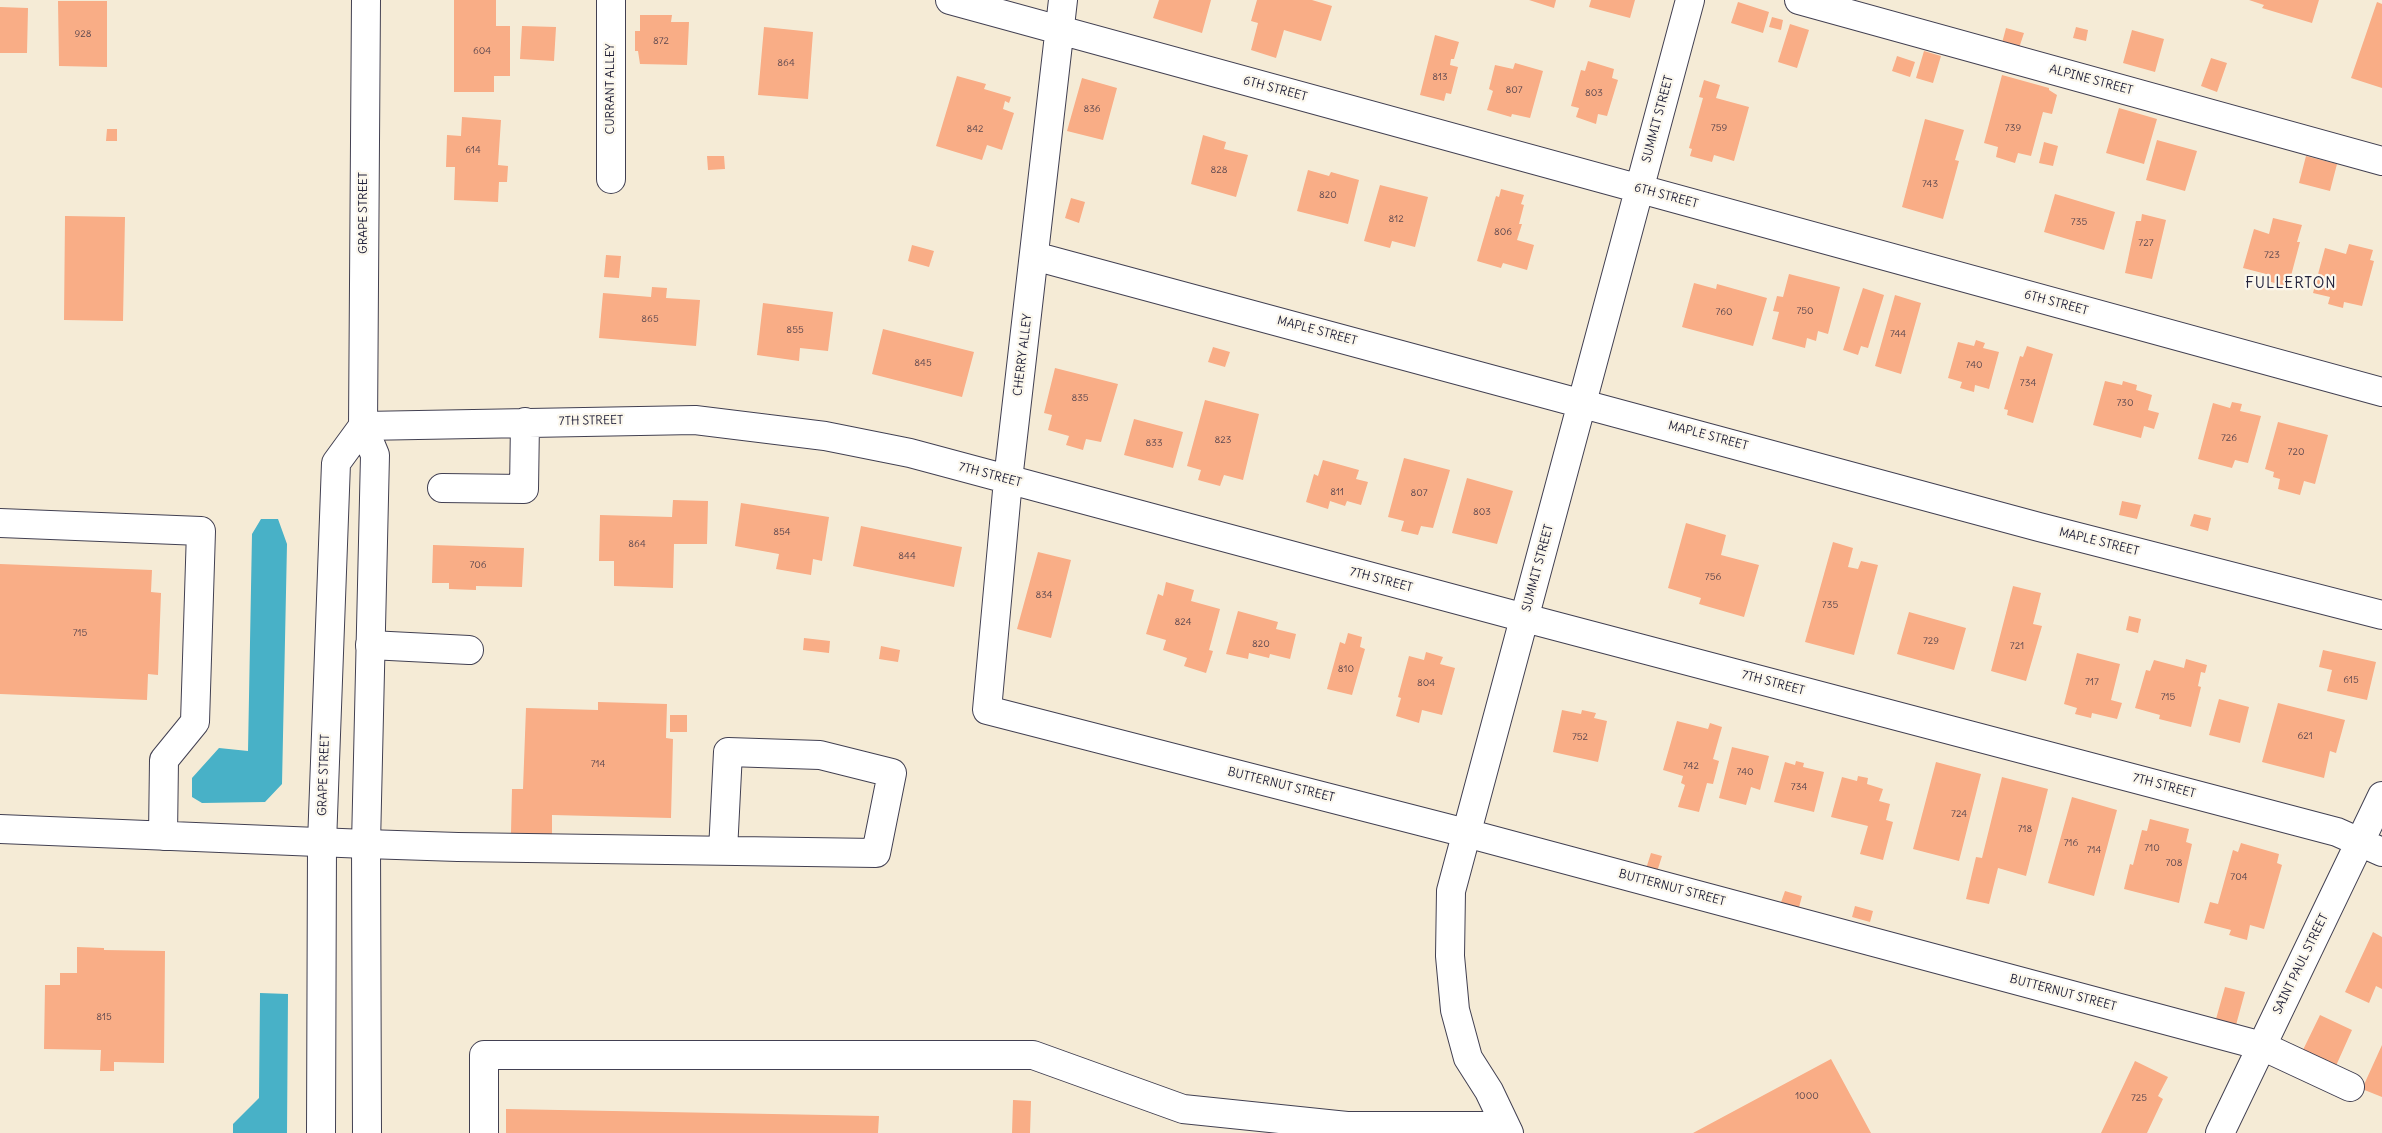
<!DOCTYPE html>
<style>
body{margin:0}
canvas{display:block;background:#f5ebd6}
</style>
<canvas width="2382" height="1133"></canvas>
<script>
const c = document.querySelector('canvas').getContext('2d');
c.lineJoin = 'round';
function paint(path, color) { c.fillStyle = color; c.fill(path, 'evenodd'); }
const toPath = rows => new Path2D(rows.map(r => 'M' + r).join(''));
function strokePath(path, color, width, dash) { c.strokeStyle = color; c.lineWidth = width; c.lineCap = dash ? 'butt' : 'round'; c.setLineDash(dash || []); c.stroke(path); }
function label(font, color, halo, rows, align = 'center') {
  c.font = font + ' Delius,sans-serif'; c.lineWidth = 4.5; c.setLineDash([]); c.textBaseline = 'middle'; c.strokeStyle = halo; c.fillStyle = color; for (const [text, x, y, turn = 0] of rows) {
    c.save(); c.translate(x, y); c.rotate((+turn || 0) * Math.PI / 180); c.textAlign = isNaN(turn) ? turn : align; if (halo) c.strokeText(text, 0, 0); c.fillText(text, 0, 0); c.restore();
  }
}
paint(toPath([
 [261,519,278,519,287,544,282,784,265,802,202,803,192,797,192,778,219,748,248,751,252,534],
 [260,993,288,994,287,1133,233,1133,233,1124,259,1098]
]), '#48b1c7');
paint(toPath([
 [454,0,496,0,496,26,510,26,510,76,494,76,494,92,454,92],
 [1159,0,1211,0,1202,33,1153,18],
 [1257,0,1312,0,1332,6,1321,41,1284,30,1276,58,1251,50,1258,23,1251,21],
 [1529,0,1556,0,1554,8],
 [1591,0,1635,0,1630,18,1589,7],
 [2249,0,2319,0,2312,23,2262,8,2264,5],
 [58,1,107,1,107,67,59,66],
 [1738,2,1769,12,1763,33,1731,23],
 [2377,2,2382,4,2382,88,2351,78],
 [0,7,28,8,27,53,0,53],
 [640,15,672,15,671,22,689,22,687,65,640,64,638,51,635,51,635,31,640,31],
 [1772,17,1783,20,1781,30,1769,27],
 [1790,24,1809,30,1797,68,1778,62],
 [522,26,556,27,554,61,520,59],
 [764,27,813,32,808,99,758,95],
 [2076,27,2088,30,2086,41,2073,38],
 [2006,28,2024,33,2019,48,2002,43],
 [2132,30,2164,39,2155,72,2123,63],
 [1435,35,1459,42,1454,59,1451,59,1450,65,1458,67,1451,94,1446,93,1444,101,1420,95],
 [1924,51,1941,56,1933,83,1916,78],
 [1897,56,1915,62,1910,77,1892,71],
 [2211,58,2227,63,2217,92,2201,86],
 [1588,61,1614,69,1612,78,1618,80,1607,116,1598,114,1596,124,1576,117,1579,108,1571,106,1581,70,1585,71],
 [1515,63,1543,71,1530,118,1512,114,1511,117,1487,110,1493,91,1489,89,1495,65,1513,69],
 [2002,75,2049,88,2049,90,2057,95,2052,114,2043,112,2031,156,2018,153,2015,163,1996,157,1998,147,1984,143],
 [957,76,986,84,984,89,1011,97,1009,103,1005,101,1003,109,1014,113,1002,150,987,145,982,160,936,146],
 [1082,78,1117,88,1103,140,1067,131],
 [1704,80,1720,85,1716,98,1749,107,1734,161,1714,155,1712,162,1690,156,1692,149,1689,148,1703,98,1699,97],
 [2119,108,2157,119,2144,164,2106,153],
 [462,117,501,120,498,165,508,166,507,182,499,182,498,202,454,200,455,167,446,167,447,135,461,136],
 [1925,119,1964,130,1955,160,1959,161,1943,219,1902,207],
 [107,129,117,129,117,141,106,141],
 [1203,135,1226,142,1224,149,1248,155,1236,197,1191,184],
 [2157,140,2197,151,2185,191,2146,180],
 [2044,142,2058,146,2053,166,2039,163],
 [707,156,724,156,725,169,708,170],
 [2306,156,2337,164,2330,191,2299,183],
 [1308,170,1329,176,1331,172,1359,180,1348,224,1297,211],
 [1380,185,1428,197,1415,247,1392,241,1390,248,1364,241],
 [1501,189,1524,195,1521,204,1524,205,1519,224,1522,224,1517,240,1534,245,1527,270,1503,263,1501,268,1477,261,1496,196,1499,197],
 [2055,194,2115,212,2104,250,2044,232],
 [1071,198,1085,202,1079,223,1065,218],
 [2142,214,2166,220,2152,279,2125,273,2136,221,2141,221],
 [65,216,125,217,123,321,64,320],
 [2273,218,2302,225,2297,242,2300,242,2288,287,2268,281,2270,275,2243,268,2254,229,2269,234],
 [2349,244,2373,250,2370,260,2374,261,2362,306,2344,302,2343,308,2328,304,2330,297,2313,293,2325,248,2346,254],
 [912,245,934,251,929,267,908,261],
 [606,255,621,256,619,278,604,277],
 [1789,274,1840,287,1828,334,1818,331,1816,341,1807,338,1805,348,1772,339,1779,312,1773,311,1777,296,1783,297],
 [1694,283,1716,289,1717,284,1767,298,1753,346,1682,327],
 [652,287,667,288,666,298,700,300,696,346,599,338,603,293,651,297],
 [1863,288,1884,295,1868,348,1861,346,1858,355,1843,350],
 [1895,295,1921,303,1901,374,1875,366],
 [763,303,833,312,828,351,800,348,799,361,757,355],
 [883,329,974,352,962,397,872,374],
 [1976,340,1985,343,1983,348,1999,352,1989,389,1975,385,1974,392,1960,388,1962,382,1948,378,1958,342,1974,346],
 [2027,346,2053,354,2033,423,2007,415,2008,410,2004,409,2020,356,2023,357],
 [1213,347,1230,352,1225,367,1208,362],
 [1055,368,1118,384,1101,442,1086,439,1083,450,1066,445,1069,436,1048,430,1052,415,1044,413],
 [2105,381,2122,385,2123,381,2137,385,2136,390,2152,395,2148,410,2159,413,2154,429,2144,426,2141,438,2093,425],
 [1205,400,1259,414,1243,480,1224,475,1220,486,1198,480,1201,470,1187,466],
 [2232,402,2242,404,2240,411,2261,416,2248,463,2235,460,2232,468,2198,459,2213,403,2230,408],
 [1134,419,1183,432,1173,468,1124,455],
 [2278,422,2328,435,2315,484,2304,481,2300,495,2278,489,2280,479,2273,477,2274,472,2265,469],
 [1404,458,1450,470,1433,528,1421,526,1418,535,1401,531,1404,521,1388,517],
 [1323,460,1359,470,1356,479,1368,482,1361,505,1347,501,1345,506,1330,501,1328,509,1306,502,1314,474,1318,476],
 [1467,478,1513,491,1497,544,1452,533],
 [673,500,708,501,707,544,674,544,673,588,614,586,614,561,599,561,600,515,672,517],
 [2122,501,2141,505,2137,519,2119,515],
 [741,503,829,517,822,561,813,559,811,575,776,569,779,554,735,546],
 [2194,514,2211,518,2208,531,2190,526],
 [1686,523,1726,535,1721,555,1759,565,1744,617,1699,604,1701,598,1668,588],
 [861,526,962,547,954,587,853,566],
 [1833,542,1853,548,1848,567,1858,569,1861,561,1878,565,1854,655,1805,642],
 [433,545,524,548,522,587,476,586,476,590,449,589,449,583,432,583],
 [1038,552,1071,560,1051,638,1017,629],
 [0,564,152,570,151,592,161,593,158,675,148,674,147,700,0,694],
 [1166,582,1194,590,1191,601,1220,609,1209,650,1213,651,1206,673,1184,666,1187,658,1163,650,1166,640,1146,634,1158,594,1163,596],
 [2013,586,2041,593,2033,624,2042,626,2026,681,1991,671],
 [1238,611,1278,622,1276,629,1296,634,1290,659,1270,654,1269,658,1249,653,1248,659,1226,654],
 [1909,612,1966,628,1954,670,1897,654],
 [2129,616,2141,619,2138,633,2126,630],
 [1348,633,1362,637,1360,647,1365,649,1352,695,1327,689,1340,642,1345,644],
 [804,638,830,641,829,653,803,650],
 [881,646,900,650,898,662,879,659],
 [2323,650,2376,662,2367,700,2327,691,2332,670,2319,667],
 [1426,652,1443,657,1440,664,1455,668,1442,715,1422,710,1419,723,1396,716,1401,698,1398,697,1409,656,1424,660],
 [2077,653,2120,664,2111,700,2122,703,2117,719,2092,713,2091,718,2075,714,2077,708,2064,704],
 [2186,659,2207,665,2205,673,2201,672,2198,686,2201,687,2191,727,2159,719,2160,715,2135,708,2146,670,2150,671,2154,660,2184,668],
 [2219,699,2249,707,2240,743,2209,735],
 [598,702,667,704,666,738,673,739,671,818,552,815,552,835,511,833,512,789,523,789,526,708,598,710],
 [2278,703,2345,720,2336,753,2330,751,2324,778,2262,762],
 [1562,710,1581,714,1582,710,1596,713,1594,718,1607,721,1598,762,1553,752],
 [670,715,687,715,687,732,670,732],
 [1677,721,1708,729,1710,723,1722,727,1713,759,1719,761,1713,784,1707,783,1699,812,1678,807,1685,785,1681,783,1683,776,1663,770],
 [1732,747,1769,756,1760,790,1751,787,1746,805,1719,798],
 [1796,761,1804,763,1803,767,1824,772,1814,812,1774,802,1785,762,1795,765],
 [1936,762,1981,774,1959,861,1913,849],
 [1858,776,1868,778,1867,784,1883,789,1879,801,1890,804,1886,820,1893,822,1883,860,1860,854,1868,826,1831,817,1842,777,1857,781],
 [2002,777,2048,789,2026,876,1998,868,1989,904,1966,899,1976,857,1982,858],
 [2072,797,2117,810,2094,896,2048,883],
 [2150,819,2189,829,2186,842,2192,844,2179,903,2124,889,2130,864,2133,865,2142,830,2147,831],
 [2241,843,2279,854,2277,863,2282,865,2264,929,2250,925,2247,940,2229,935,2231,930,2204,923,2210,902,2218,904,2233,850,2238,852],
 [1651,853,1662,856,1656,875,1645,872],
 [1785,891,1802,896,1798,911,1780,905],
 [1855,906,1873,911,1870,922,1852,917],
 [2373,932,2382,937,2382,989,2376,986,2369,1003,2345,992],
 [77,947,104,948,104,950,165,951,164,1063,114,1062,114,1071,100,1071,101,1050,44,1049,45,985,60,985,60,973,77,973],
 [2225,987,2245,992,2236,1025,2216,1019],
 [2320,1015,2352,1030,2335,1068,2302,1052],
 [2382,1045,2382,1097,2362,1089],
 [1831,1059,1871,1133,1693,1133],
 [2135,1061,2168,1077,2158,1096,2163,1099,2147,1133,2101,1133],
 [1013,1100,1031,1101,1030,1133,1012,1133],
 [506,1109,879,1116,878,1133,506,1133]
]), '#f9ad86');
const minor = toPath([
 [611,0,611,179],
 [950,0,2382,392],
 [1063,0,1008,480,987,710,1466,833,2262,1046,2350,1087],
 [1799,0,2382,161],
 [1034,256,2039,527,2382,615],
 [363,426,695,420,825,436,910,453,1525,618,2337,832,2382,852],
 [442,488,524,489,525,422],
 [0,523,201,531,195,722,164,760,163,836],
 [370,645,469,650],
 [0,829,366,844,458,847,876,853,892,773,820,755,728,752,723,851],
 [484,1133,484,1055,1033,1055,1183,1109,1347,1126],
 [1347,1133,1347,1126,1505,1126],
 [1509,1133,1489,1091,1468,1058,1455,1010,1450,956,1451,891,1690,0],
 [2220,1133,2382,796]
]);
const major = toPath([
 [366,0,363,426,375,455,366,844,367,1133],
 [321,1133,322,843,336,463,363,426]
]);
strokePath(minor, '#424052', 30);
strokePath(major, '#424052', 30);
strokePath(minor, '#fff', 28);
strokePath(major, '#fff', 28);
label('10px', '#58454e', null, [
 ["928",83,34],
 ["872",661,41],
 ["604",482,51],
 ["864",786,63],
 ["813",1440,77],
 ["807",1514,90],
 ["803",1594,93],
 ["836",1092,109],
 ["759",1719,128],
 ["739",2013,128],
 ["842",975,129],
 ["614",473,150],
 ["828",1219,170],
 ["743",1930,184],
 ["820",1328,195],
 ["812",1396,219],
 ["735",2079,222],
 ["806",1503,232],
 ["727",2146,243],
 ["723",2272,255],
 ["750",1805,311],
 ["760",1724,312],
 ["865",650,319],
 ["855",795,330],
 ["744",1898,334],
 ["845",923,363],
 ["740",1974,365],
 ["734",2028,383],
 ["835",1080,398],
 ["730",2125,403],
 ["726",2229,438],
 ["823",1223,440],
 ["833",1154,443],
 ["720",2296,452],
 ["811",1337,492],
 ["807",1419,493],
 ["803",1482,512],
 ["854",782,532],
 ["864",637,544],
 ["844",907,556],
 ["706",478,565],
 ["756",1713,577],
 ["834",1044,595],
 ["735",1830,605],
 ["824",1183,622],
 ["715",80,633],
 ["729",1931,641],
 ["820",1261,644],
 ["721",2017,646],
 ["810",1346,669],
 ["615",2351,680],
 ["717",2092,682],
 ["804",1426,683],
 ["715",2168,697],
 ["621",2305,736],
 ["752",1580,737],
 ["714",598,764],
 ["742",1691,766],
 ["740",1745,772],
 ["734",1799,787],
 ["724",1959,814],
 ["718",2025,829],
 ["716",2071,843],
 ["710",2152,848],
 ["714",2094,850],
 ["708",2174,863],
 ["704",2239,877],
 ["815",104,1017],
 ["1000",1807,1096],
 ["725",2139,1098]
]);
label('12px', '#22223b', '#fbf7ec', [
 ["ALPINE STREET",2091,80,15],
 ["CURRANT ALLEY",611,89,-90],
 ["6TH STREET",1275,89,15],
 ["SUMMIT STREET",1658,119,-75],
 ["6TH STREET",1666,196,15],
 ["GRAPE STREET",364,213,-90],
 ["6TH STREET",2056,303,15],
 ["MAPLE STREET",1317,331,15],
 ["CHERRY ALLEY",1023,355,-83],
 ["7TH STREET",591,421,-1],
 ["MAPLE STREET",1708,436,15],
 ["7TH STREET",990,475,15],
 ["MAPLE STREET",2099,542,14],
 ["SUMMIT STREET",1538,568,-75],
 ["7TH STREET",1381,580,15],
 ["7TH STREET",1773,683,15],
 ["GRAPE STREET",324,775,-88],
 ["BUTTERNUT STREET",1281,785,14],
 ["7TH STREET",2164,786,15],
 ["BUTTERNUT STREET",1672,888,15],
 ["SAINT PAUL STREET",2301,964,-64],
 ["BUTTERNUT STREET",2063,993,15]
]);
c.letterSpacing = '1px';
label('15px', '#22223b', '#fbf7ec', [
 ["FULLERTON",2291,284]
]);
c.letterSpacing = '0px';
</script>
